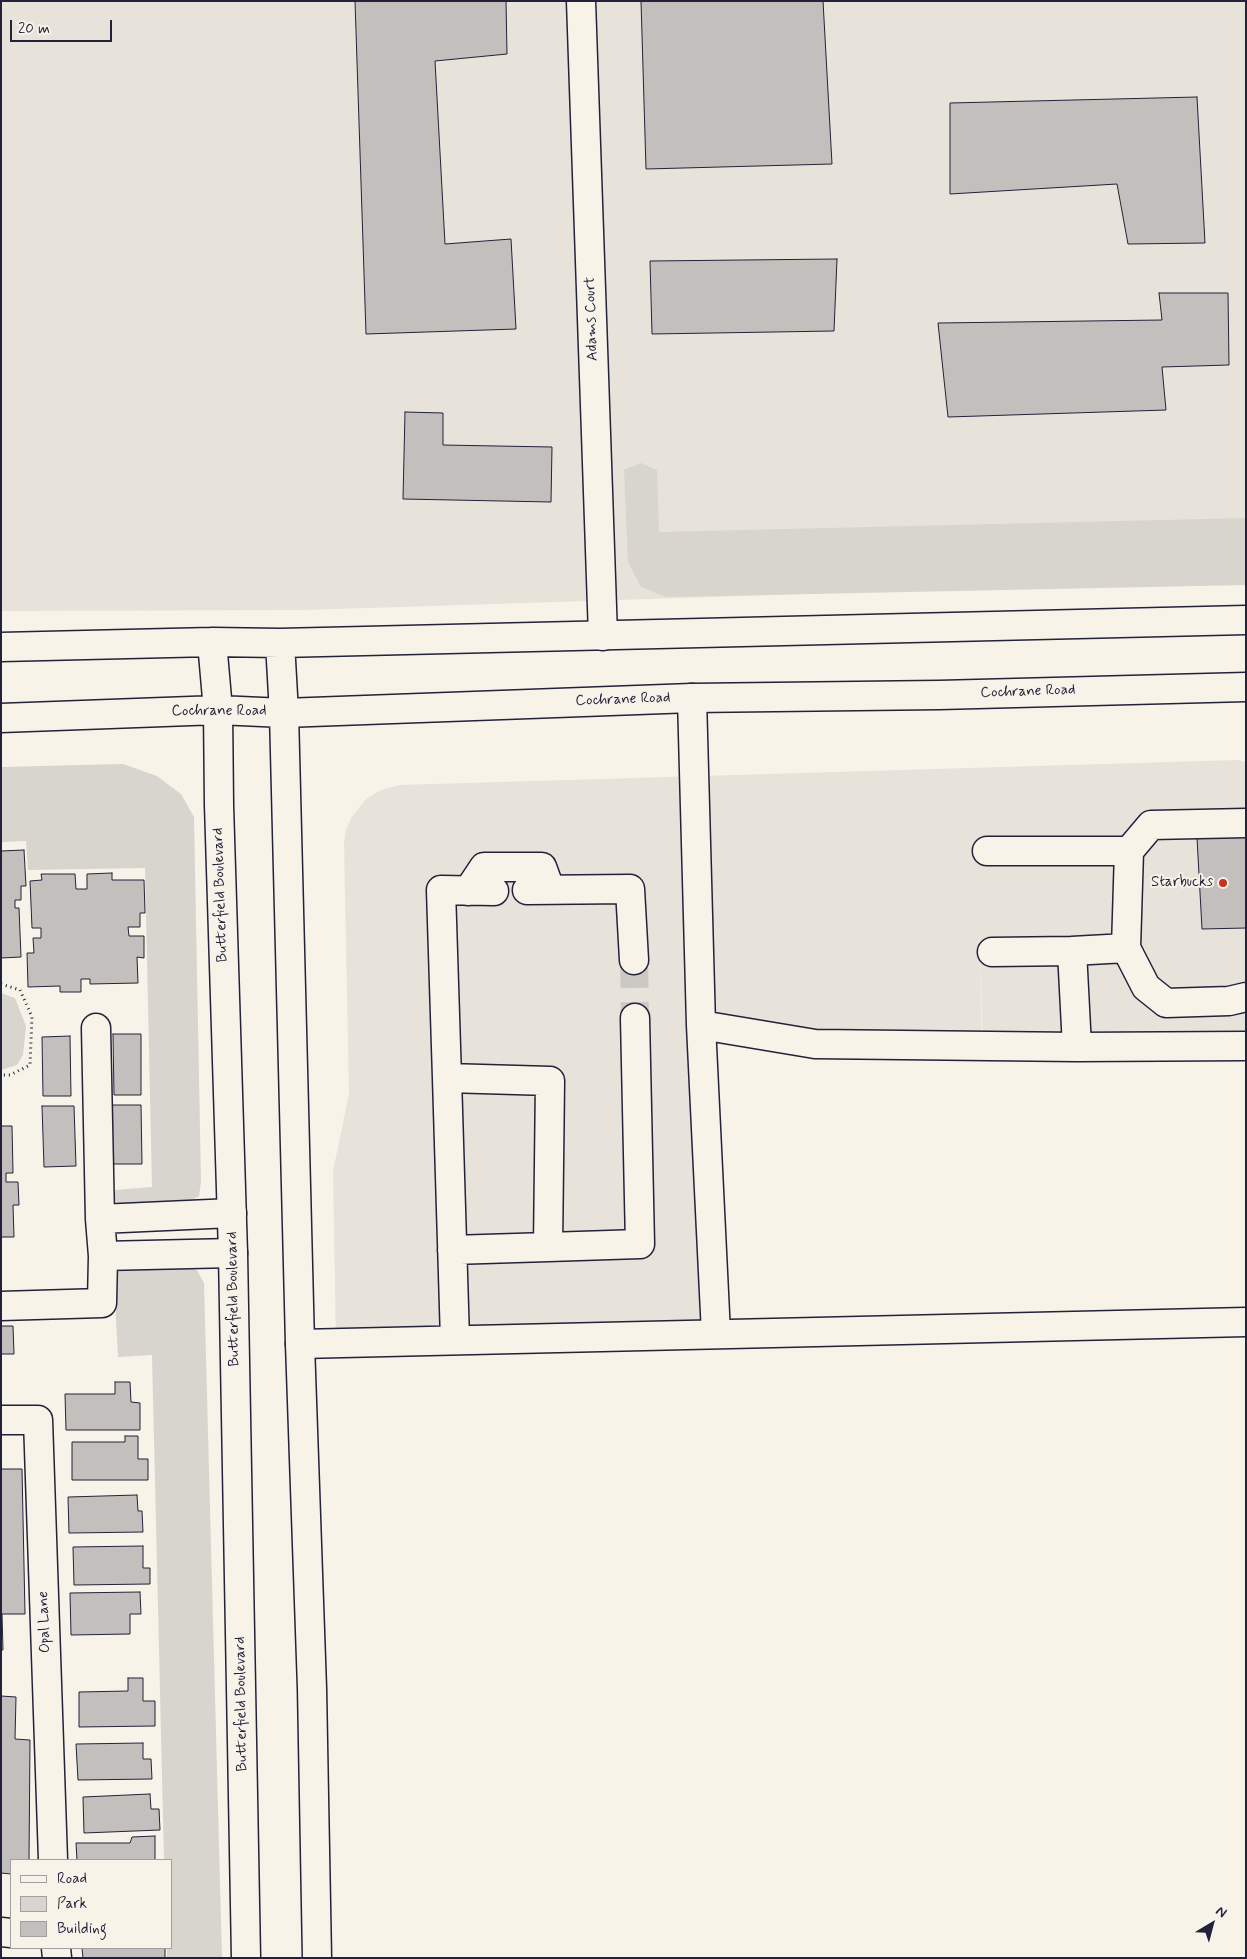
<!DOCTYPE html>
<style>
body{margin:0}
#map{position:relative;width:1247px;height:1959px;overflow:hidden;background:#f7f3e8;font-family:Mynerve,sans-serif}
canvas{display:block}
.frame{position:absolute;inset:0;border:2px solid #22223b;pointer-events:none}
.legend{position:absolute;left:10px;top:1859px;width:162px;height:90px;box-sizing:border-box;background:#f7f3e8;border:1px solid #a29fa3;margin:0;padding:6px 9px;list-style:none;font-size:15px;color:#22223b}
.legend li{display:flex;align-items:center;gap:10px;height:25px}
.legend b{width:25px;border:1px solid #a29fa3}
.north{position:absolute;left:1187px;top:1899px;width:50px;height:50px;-webkit-text-stroke:4px #f7f3e8;paint-order:stroke;rotate:37deg;font-size:14px;font-weight:700;line-height:20px;text-align:center;color:#22223b}
.north::after{content:'';display:block;margin:auto;width:18px;height:22px;background:#22223b;clip-path:polygon(50% 0,100% 100%,50% 72%,0 100%)}
.scale{position:absolute;left:10px;top:20px;width:102px;height:22px;box-sizing:border-box;border:2px solid #22223b;border-top:0;padding-left:6px;font-size:15px;line-height:18px;white-space:nowrap;color:#22223b;-webkit-text-stroke:4px #f7f3e8;paint-order:stroke}
</style>
<div id="map">
<canvas width="1247" height="1959"></canvas>
<div class="frame"></div>
<ul class="legend">
<li><b style="height:6px;background:#f7f3e8"></b>Road</li>
<li><b style="height:14px;background:#d8d5cf"></b>Park</li>
<li><b style="height:14px;background:#c2bfbd"></b>Building</li>
</ul>
<div class="north">N</div>
<div class="scale">20 m</div>
</div>
<script>
const c = document.querySelector('canvas').getContext('2d');
c.lineJoin = 'round';
function paint(path, color) { c.fillStyle = color; c.fill(path, 'evenodd'); }
const toPath = rows => new Path2D(rows.map(r => 'M' + r).join(''));
function strokePath(path, color, width, dash) { c.strokeStyle = color; c.lineWidth = width; c.lineCap = dash ? 'butt' : 'round'; c.setLineDash(dash || []); c.stroke(path); }
function label(font, color, halo, rows, align = 'center') {
  c.font = font + ' Mynerve,sans-serif'; c.lineWidth = 4; c.setLineDash([]); c.textBaseline = 'middle'; c.strokeStyle = halo; c.fillStyle = color; for (const [text, x, y, turn = 0] of rows) {
    c.save(); c.translate(x, y); c.rotate((+turn || 0) * Math.PI / 180); c.textAlign = isNaN(turn) ? turn : align; if (halo) c.strokeText(text, 0, 0); c.fillText(text, 0, 0); c.restore();
  }
}
paint(toPath([
 [1,1,1246,1,1246,580,305,610,1,611],
 [1237,760,1246,762,1246,1048,983,1056,979,919,982,1055,864,1058,694,1031,700,1339,336,1348,333,1171,349,1094,344,843,346,830,351,818,366,799,381,790,400,785]
]), '#e7e3db');
paint(toPath([
 [641,463,657,470,659,532,1246,518,1246,585,666,597,641,587,628,562,624,470],
 [123,764,157,776,181,794,194,817,201,1182,199,1196,185,1204,121,1206,115,1201,115,1190,152,1187,145,868,28,870,26,841,1,842,1,767],
 [1,993,15,998,26,1026,23,1055,17,1065,1,1070],
 [185,1266,197,1270,204,1283,222,1958,167,1958,167,1948,171,1948,171,1860,164,1860,152,1355,118,1357,114,1282,117,1273,123,1267]
]), '#d8d5cf');
const building = toPath([
 [355,1,506,1,507,54,435,61,445,244,511,239,516,329,366,334,355,1],
 [641,1,823,1,832,164,646,169,641,1],
 [1197,97,1205,243,1128,244,1117,184,950,194,950,103,1197,97],
 [837,259,834,331,652,334,650,261,837,259],
 [1159,293,1228,293,1229,365,1162,367,1166,410,948,417,938,323,1162,320,1159,293],
 [405,412,443,413,443,445,552,447,551,502,403,499,405,412],
 [1246,837,1246,928,1202,929,1197,838,1246,837],
 [24,850,26,886,21,886,21,900,15,900,15,908,19,908,21,957,1,958,1,851,24,850],
 [112,873,112,880,144,880,145,913,140,913,140,927,128,927,129,936,144,936,144,958,137,957,138,983,90,984,90,979,81,979,81,992,60,992,60,986,28,987,27,953,34,953,33,938,41,938,41,928,32,928,30,881,42,880,41,874,75,874,76,889,87,889,87,874,112,873],
 [113,1034,141,1034,141,1095,114,1095,113,1034],
 [70,1036,71,1096,43,1096,42,1037,70,1036],
 [112,1105,141,1105,142,1164,113,1164,112,1105],
 [42,1106,74,1106,76,1166,44,1167,42,1106],
 [1,1126,12,1126,13,1173,6,1173,6,1182,18,1182,19,1205,13,1205,14,1237,1,1237,1,1126],
 [1,1326,13,1326,14,1354,1,1354,1,1326],
 [115,1382,130,1382,131,1402,140,1403,140,1430,66,1430,65,1394,115,1394,115,1382],
 [125,1436,138,1436,138,1459,148,1459,148,1480,72,1480,72,1442,125,1442,125,1436],
 [1,1469,22,1469,25,1614,2,1614,3,1650,1,1650,1,1469],
 [137,1495,138,1511,142,1511,143,1532,69,1533,68,1497,137,1495],
 [143,1546,143,1568,150,1568,150,1584,74,1585,73,1547,143,1546],
 [140,1592,141,1614,130,1614,130,1634,71,1635,70,1593,140,1592],
 [128,1678,143,1678,143,1701,155,1701,155,1726,79,1727,79,1692,128,1691,128,1678],
 [1,1696,16,1697,15,1739,30,1740,29,1860,11,1860,11,1874,1,1873,1,1696],
 [143,1743,143,1759,151,1759,152,1779,78,1780,76,1744,143,1743],
 [150,1794,151,1809,159,1809,160,1830,84,1833,83,1797,150,1794],
 [155,1836,155,1860,77,1860,76,1843,130,1843,132,1837,155,1836],
 [82,1948,165,1948,165,1958,83,1958,82,1948]
]);
paint(building, '#c2bfbd');
strokePath(building, '#22223b', 1);
strokePath(toPath([
 [634,960,635,1018]
]), '#ccc9c5', 28, [28, 14]);
const minor = toPath([
 [581,1,603,636],
 [692,698,701,1025,815,1044,1077,1047,1246,1046],
 [987,851,1129,851,1126,948,1072,951,1077,1047],
 [1129,851,1151,825,1246,823],
 [527,890,630,889,634,960],
 [468,891,484,867,542,867,550,889],
 [1126,948,1146,987,1166,1003,1229,1001,1246,997],
 [992,952,1072,951],
 [701,1025,716,1334],
 [447,1078,441,890,494,891],
 [100,1219,232,1213],
 [548,1247,640,1244,635,1018],
 [452,1250,548,1247,550,1081,447,1078,455,1340],
 [103,1256,233,1253],
 [1,1306,102,1303,103,1256,100,1219,96,1028],
 [300,1344,1246,1322],
 [1,1420,38,1420,53,1860],
 [1,1932,11,1933],
 [56,1948,57,1958]
]);
const major = toPath([
 [212,642,218,710,219,805,233,1253,246,1958],
 [280,643,284,713,300,1344,312,1688,317,1958],
 [1,647,212,642,280,643,1246,620],
 [1,718,218,710,284,713,692,698,939,695,1246,687]
]);
strokePath(minor, '#22223b', 31);
strokePath(major, '#22223b', 31);
strokePath(toPath([
 [1,984,20,990,32,1017,30,1065,10,1075,1,1075]
]), '#22223b', 3, [1, 4]);
strokePath(minor, '#f7f3e8', 28);
strokePath(major, '#f7f3e8', 28);
for (const [x, y, r, color] of [
 [1223,883,5,"#c8321e"]
]) { const dot = new Path2D(); dot.arc(x, y, r, 0, 2 * Math.PI); c.fillStyle = color; c.fill(dot); strokePath(dot, '#f7f3e8', 2); }
label('15px', '#22223b', '#f7f3e8', [
 ["Adams Court",592,319,-92],
 ["Cochrane Road",1028,692,-2],
 ["Cochrane Road",623,700,-2],
 ["Cochrane Road",219,712],
 ["Butterfield Boulevard",221,895,-92],
 ["Butterfield Boulevard",234,1299,-91],
 ["Opal Lane",45,1622,-92],
 ["Butterfield Boulevard",242,1704,-91]
]);
label('15px', '#22223b', '#f7f3e8', [
 ["Starbucks",1213,883]
], 'right');
</script>
